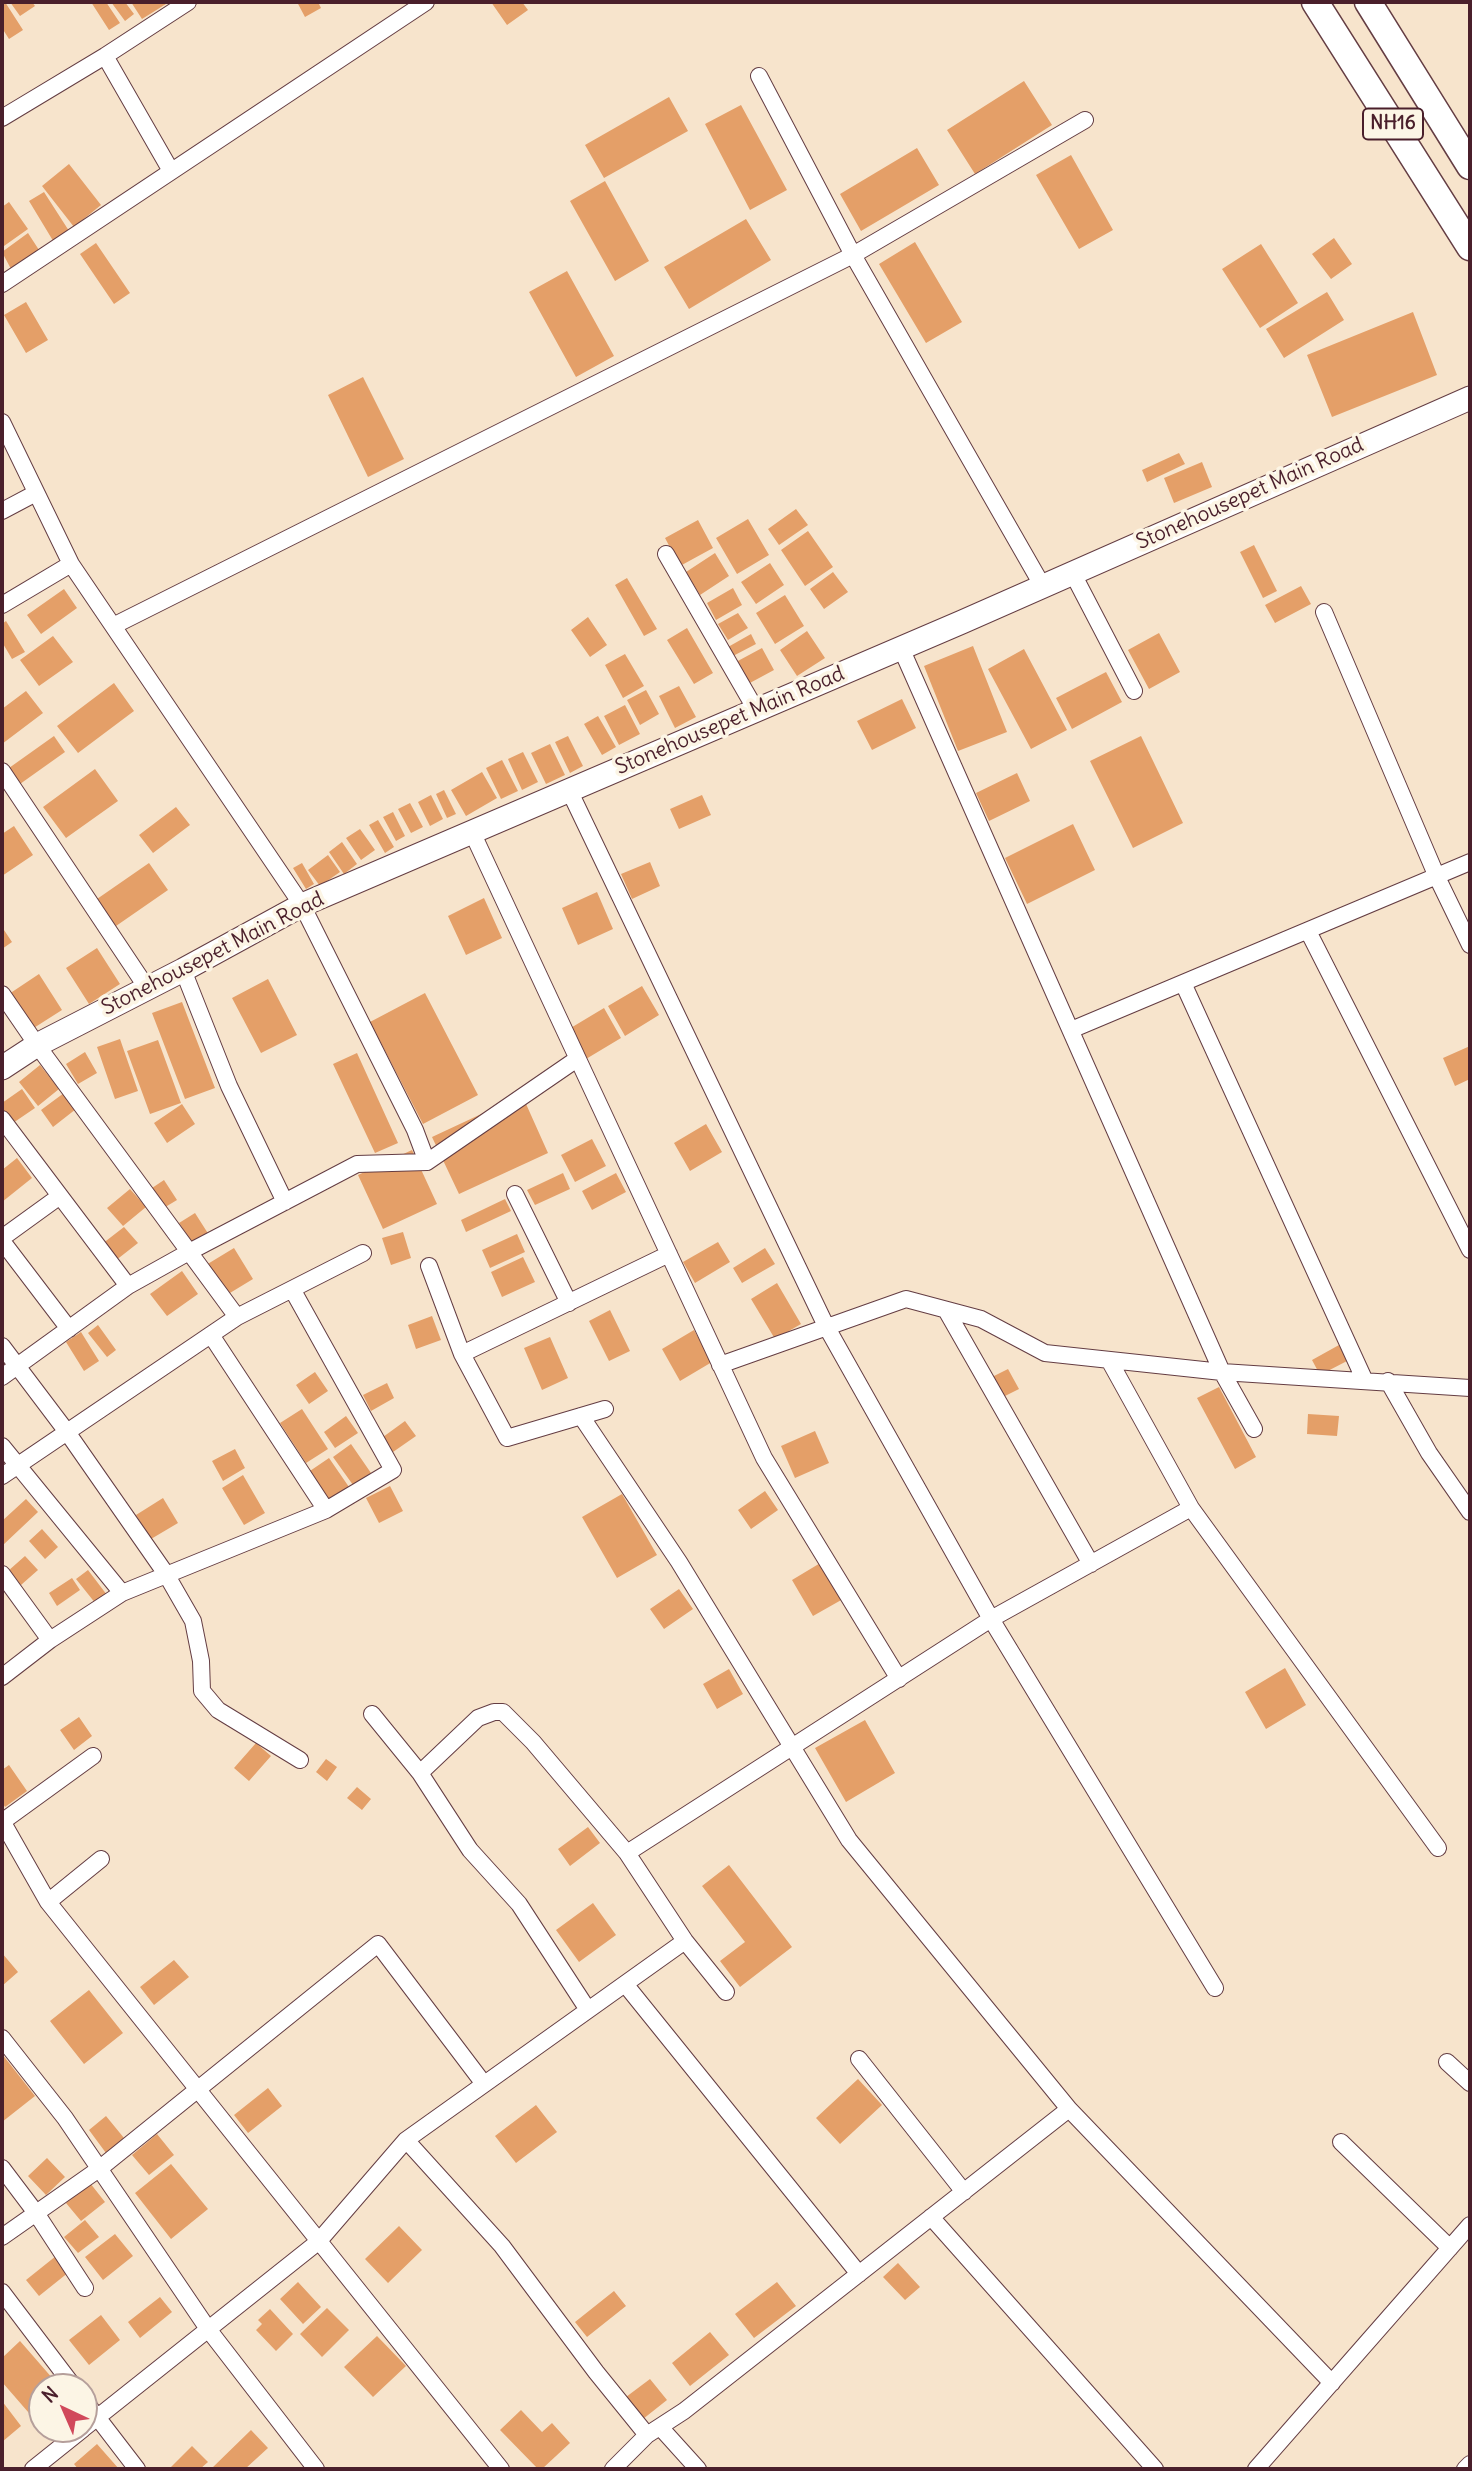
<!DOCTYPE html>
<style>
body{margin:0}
#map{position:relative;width:1472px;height:2471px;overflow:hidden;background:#f7e4cc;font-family:Delius,sans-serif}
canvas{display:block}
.frame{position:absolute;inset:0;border:4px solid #4a1f2b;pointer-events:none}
.north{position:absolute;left:28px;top:2373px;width:70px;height:70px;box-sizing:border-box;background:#fcf5e5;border:2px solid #b59f9b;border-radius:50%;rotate:316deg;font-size:19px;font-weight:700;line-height:28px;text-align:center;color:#4a1f2b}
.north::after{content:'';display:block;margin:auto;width:24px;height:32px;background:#d1495b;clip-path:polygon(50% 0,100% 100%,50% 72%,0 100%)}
</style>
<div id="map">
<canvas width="1472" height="2471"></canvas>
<div class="frame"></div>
<div class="north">N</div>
</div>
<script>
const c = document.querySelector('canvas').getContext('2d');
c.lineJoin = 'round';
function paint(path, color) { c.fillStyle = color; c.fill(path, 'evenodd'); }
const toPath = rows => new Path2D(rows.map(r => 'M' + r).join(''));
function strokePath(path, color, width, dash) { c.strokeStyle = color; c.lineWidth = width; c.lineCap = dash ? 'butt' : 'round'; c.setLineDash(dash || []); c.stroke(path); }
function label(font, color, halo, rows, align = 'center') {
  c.font = font + ' Delius,sans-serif'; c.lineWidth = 7; c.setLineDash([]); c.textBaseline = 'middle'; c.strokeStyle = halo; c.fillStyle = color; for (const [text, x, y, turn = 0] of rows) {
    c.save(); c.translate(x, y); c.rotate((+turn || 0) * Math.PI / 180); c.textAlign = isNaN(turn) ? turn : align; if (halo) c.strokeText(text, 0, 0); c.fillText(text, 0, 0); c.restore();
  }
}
paint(toPath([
 [2,2,5,2,23,30,9,39,2,28],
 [10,2,32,2,35,6,20,16],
 [91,2,106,2,120,23,109,30],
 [111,2,125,2,134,14,125,21],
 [131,2,165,2,166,4,142,19],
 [297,2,318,2,321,8,305,17],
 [491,2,522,2,528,10,507,25],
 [1024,81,1052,125,975,174,947,130],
 [669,97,688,131,604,178,585,145],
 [741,105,787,190,750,210,705,124],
 [917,148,939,185,861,231,840,194],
 [1071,155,1113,230,1079,249,1036,175],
 [69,164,101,205,74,227,42,186],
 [605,181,649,261,615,281,570,201],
 [44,192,71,234,55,244,29,201],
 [9,202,28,229,4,246,2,242,2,207],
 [746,219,771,260,689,309,664,267],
 [28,233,39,250,11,269,2,252],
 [1334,238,1352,264,1331,279,1312,254],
 [915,242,962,322,926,343,879,264],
 [96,243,130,293,114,304,80,254],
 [1261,244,1298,303,1260,328,1222,269],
 [567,271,614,356,576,377,529,292],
 [1327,292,1344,320,1284,358,1266,329],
 [26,302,48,340,26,353,4,315],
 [1413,312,1437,375,1332,417,1307,355],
 [363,377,404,459,368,477,328,395],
 [1179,453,1185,464,1147,482,1142,470],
 [1202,462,1212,487,1174,503,1164,478],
 [796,509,808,525,779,545,768,529],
 [748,519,769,555,737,574,716,538],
 [698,520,713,548,680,566,665,538],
 [808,531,833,567,805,586,781,550],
 [1254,545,1277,591,1263,598,1240,552],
 [715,553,729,576,700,595,686,572],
 [770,563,784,585,756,604,741,582],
 [833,572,848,592,824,609,810,589],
 [627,578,657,629,644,636,615,585],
 [1301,586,1311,604,1275,623,1265,605],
 [733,588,742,605,716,620,707,603],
 [64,589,77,608,41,634,27,615],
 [785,595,804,626,775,644,756,613],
 [738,613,748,628,728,640,718,624],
 [588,617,607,645,590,657,571,630],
 [6,621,25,652,12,659,2,642,2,624],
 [687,628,713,673,694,684,667,640],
 [807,631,825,658,797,676,780,650],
 [1159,633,1180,672,1149,689,1128,650],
 [751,634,756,644,733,656,728,647],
 [53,636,73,662,39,686,20,660],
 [973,646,1007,732,958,751,924,666],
 [762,648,774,670,748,684,736,662],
 [1024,649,1067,730,1031,749,988,669],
 [625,654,644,686,623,698,605,665],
 [1106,672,1122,702,1072,729,1056,698],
 [114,683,134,711,78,753,57,726],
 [679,686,696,717,675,728,659,696],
 [646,690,659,714,640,725,627,700],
 [26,691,43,713,2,744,2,709],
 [902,699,916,728,872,750,857,721],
 [625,705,640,734,619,745,604,716],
 [598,716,616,747,602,755,584,724],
 [54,736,65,752,20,784,9,768],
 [568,736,583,766,570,773,555,742],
 [1141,736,1183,823,1133,848,1090,761],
 [550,744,565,775,546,784,531,753],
 [523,752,538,782,522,790,508,759],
 [502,760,518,791,501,799,486,768],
 [95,769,118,801,66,838,43,807],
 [482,772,497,798,466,816,451,790],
 [1017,773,1030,801,989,821,976,793],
 [444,790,456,814,447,818,436,794],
 [431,795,443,819,430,826,418,802],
 [702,795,711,815,679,829,670,809],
 [410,803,423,827,411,833,398,809],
 [176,807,190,825,153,853,139,835],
 [393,812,405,836,396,841,383,817],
 [378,820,394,847,385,853,369,825],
 [1073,824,1095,870,1027,904,1005,858],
 [14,826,33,855,2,876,2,834],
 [360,829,375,850,361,860,346,838],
 [342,842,357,864,344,874,329,852],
 [328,855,340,872,320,886,308,870],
 [650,862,660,886,632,899,621,874],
 [149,863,168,890,116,926,97,899],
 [302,863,314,884,306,889,293,868],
 [597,892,613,929,578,945,562,908],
 [484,898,502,938,466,955,448,916],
 [2,927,12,942,2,949],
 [97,948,120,984,89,1004,66,968],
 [39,974,62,1010,29,1031,6,996],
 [268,979,297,1035,261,1053,232,998],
 [642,986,659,1015,625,1036,608,1006],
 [425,993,478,1095,423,1124,370,1022],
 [182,1002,215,1088,185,1099,152,1013],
 [604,1008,621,1038,586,1059,569,1029],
 [120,1039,138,1091,115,1099,97,1047],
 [158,1040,181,1103,150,1114,127,1051],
 [1470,1046,1470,1079,1455,1086,1443,1058],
 [85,1052,97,1073,78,1084,66,1064],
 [357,1053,398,1143,375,1153,333,1064],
 [40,1065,59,1089,38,1106,19,1082],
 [22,1089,35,1108,13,1123,2,1108,2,1103],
 [64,1093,76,1109,53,1127,41,1110],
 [522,1095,548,1153,459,1194,432,1137],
 [182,1104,195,1124,167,1143,154,1123],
 [706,1124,722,1152,690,1171,674,1143],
 [592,1139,606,1166,575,1182,561,1155],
 [412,1150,437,1204,383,1229,358,1175],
 [17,1158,32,1178,2,1202,2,1170],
 [563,1173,570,1189,535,1205,527,1190],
 [616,1173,626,1192,592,1210,582,1191],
 [164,1180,177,1200,162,1209,149,1190],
 [130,1189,146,1207,123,1226,107,1208],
 [505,1199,511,1211,466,1232,461,1220],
 [195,1213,209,1235,194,1245,179,1223],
 [124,1227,138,1243,115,1261,102,1244],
 [403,1232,411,1258,391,1265,382,1238],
 [517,1234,525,1252,490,1268,482,1250],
 [718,1242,730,1262,695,1283,683,1262],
 [234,1248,253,1279,225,1296,206,1265],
 [765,1248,775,1264,742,1283,733,1268],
 [523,1257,535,1282,502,1297,491,1272],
 [182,1271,198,1294,167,1316,150,1294],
 [777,1283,801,1324,775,1339,751,1299],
 [610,1310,630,1351,609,1361,589,1321],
 [432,1316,441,1340,416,1349,408,1325],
 [98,1325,116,1350,107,1357,88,1333],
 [694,1330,712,1362,680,1381,662,1349],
 [81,1332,99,1361,84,1371,66,1342],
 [550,1337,568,1378,542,1390,524,1348],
 [1339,1345,1347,1361,1320,1375,1312,1360],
 [1008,1369,1019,1389,1001,1398,990,1378],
 [315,1372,328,1391,309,1404,296,1385],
 [387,1383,394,1398,371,1411,363,1395],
 [1219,1387,1256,1457,1235,1469,1197,1398],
 [302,1409,328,1449,306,1463,280,1423],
 [1308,1414,1339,1416,1337,1436,1307,1434],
 [346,1416,358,1433,335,1448,324,1432],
 [405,1421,416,1436,393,1452,383,1437],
 [815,1431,829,1463,795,1478,781,1446],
 [351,1444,371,1473,353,1485,333,1457],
 [235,1449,245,1468,223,1481,212,1461],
 [329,1458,349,1487,327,1503,307,1473],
 [243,1475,265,1513,244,1525,222,1488],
 [390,1486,403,1511,379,1523,366,1498],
 [765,1491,778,1510,751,1529,738,1510],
 [622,1494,657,1555,617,1578,582,1517],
 [163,1498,178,1523,151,1539,136,1515],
 [26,1499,38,1512,2,1546,2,1521],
 [42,1529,58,1547,45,1559,29,1541],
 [25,1556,38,1570,21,1585,8,1571],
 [822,1562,843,1599,813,1616,792,1580],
 [88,1570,107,1595,96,1604,76,1579],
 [72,1578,80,1590,57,1606,49,1593],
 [679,1589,693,1609,664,1629,650,1609],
 [1285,1668,1306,1705,1266,1729,1245,1692],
 [729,1669,743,1694,717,1709,703,1684],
 [79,1717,92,1736,74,1750,60,1730],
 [865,1720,895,1773,846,1802,815,1748],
 [256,1743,271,1756,249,1781,234,1768],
 [326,1759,337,1767,327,1781,316,1772],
 [9,1765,27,1791,5,1807,2,1802,2,1770],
 [357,1787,371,1799,362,1810,347,1798],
 [588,1827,600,1843,570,1866,558,1849],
 [729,1865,792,1947,740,1987,720,1961,745,1942,702,1886],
 [593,1903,616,1935,579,1962,556,1930],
 [2,1953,18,1972,2,1986],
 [174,1960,189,1977,154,2005,140,1987],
 [89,1990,123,2033,84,2064,50,2021],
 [2,2054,35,2096,2,2122],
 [858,2079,882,2105,840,2144,816,2118],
 [268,2088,282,2106,248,2133,234,2115],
 [536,2105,557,2132,516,2163,495,2136],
 [106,2116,124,2138,106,2153,89,2130],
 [157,2134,174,2155,149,2175,132,2155],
 [47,2158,65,2177,46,2195,28,2176],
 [171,2164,208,2209,171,2239,135,2193],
 [90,2183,105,2202,81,2221,66,2203],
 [85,2220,99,2237,78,2253,64,2237],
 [399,2226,422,2250,388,2283,365,2259],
 [115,2234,133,2256,103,2280,85,2257],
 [56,2256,69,2272,39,2296,26,2280],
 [898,2263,920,2287,905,2300,883,2277],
 [298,2282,321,2307,303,2324,280,2299],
 [777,2282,796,2306,754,2338,735,2314],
 [614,2291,626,2306,587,2337,575,2322],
 [160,2297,172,2312,140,2338,128,2322],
 [327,2308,349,2330,322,2357,300,2334],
 [270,2309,293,2334,276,2351,256,2330,262,2324,258,2320],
 [101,2315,120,2340,89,2365,69,2340],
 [710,2332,729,2355,690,2386,672,2363],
 [377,2336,406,2366,373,2397,344,2367],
 [20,2341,60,2387,42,2387,42,2414,35,2420,2,2382,2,2358],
 [650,2379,667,2400,643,2419,626,2397],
 [2,2401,21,2426,2,2442],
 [521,2410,542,2432,552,2423,570,2443,542,2469,538,2469,500,2430],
 [251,2430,268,2448,245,2469,211,2469],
 [97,2444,119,2469,78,2469,74,2464],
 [192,2446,208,2462,200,2469,169,2469]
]), '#e49f68');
const minor = toPath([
 [105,56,171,171],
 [759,76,853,255,1042,585],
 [2,118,105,56,188,2],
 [2,284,426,2],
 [2,422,71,564,302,905,415,1130,427,1162],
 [2,511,36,493],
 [666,554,756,710],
 [1072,572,1134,691],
 [2,605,71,564],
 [1324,612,1437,877,1470,945],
 [113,626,853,255,1085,120],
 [901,648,1222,1372,1254,1429],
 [2,771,147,988],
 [569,790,826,1326,991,1619,1215,1988],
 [472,832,764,1458,899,1679],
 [1308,931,1470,1250],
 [183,970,229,1086,285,1202],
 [1183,983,1365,1381],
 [2,994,37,1045,237,1317],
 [1071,1030,1470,862],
 [2,1119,128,1286],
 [515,1194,569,1303],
 [2,1238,60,1196],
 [2,1241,69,1329],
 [429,1266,462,1354,507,1438,605,1409],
 [946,1310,1091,1564],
 [211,1335,326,1510],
 [2,1346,67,1432,166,1574,193,1621,201,1661,202,1691,218,1710,300,1760],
 [462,1354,669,1254],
 [1109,1360,1191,1508,1438,1848],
 [720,1365,906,1299,981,1319,1045,1353,1222,1372,1470,1388],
 [2,1377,128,1286,189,1252,357,1164,427,1162,577,1059],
 [1388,1381,1429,1453,1470,1512],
 [581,1416,679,1562,849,1840,1069,2109,1332,2383],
 [2,1446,122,1593],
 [2,1476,237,1317,363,1253],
 [2,1574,50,1640],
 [2,1677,50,1640,122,1593,326,1510,393,1470,292,1289],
 [372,1714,420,1773,470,1850,519,1904,588,2010],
 [420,1773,478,1718,494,1712,503,1712,533,1742,627,1853,685,1941,726,1992],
 [2,1821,48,1902,501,2469],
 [2,1822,93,1756],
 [627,1853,991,1619,1191,1508],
 [48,1902,101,1859],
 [625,1984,859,2274],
 [2,2038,65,2118,208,2329,316,2469],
 [859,2059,964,2192],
 [1447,2062,1470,2083],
 [406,2140,502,2246,596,2372,647,2435],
 [1341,2142,1450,2248],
 [2,2168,36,2213,85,2288],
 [931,2217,1155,2469],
 [2,2237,99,2169,378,1944,484,2084],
 [2,2292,74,2387],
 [84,2400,137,2469],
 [660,2427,698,2469],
 [84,2428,318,2242,406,2140,685,1941],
 [33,2469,83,2429],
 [613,2469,647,2435,684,2411,1069,2109],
 [1256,2469,1470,2225],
 [1465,2469,1470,2464]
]);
const secondary = toPath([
 [2,1068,37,1045,183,970,302,905,962,622,1470,398]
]);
const trunk = toPath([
 [1315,2,1470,247],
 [1368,2,1470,166]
]);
strokePath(minor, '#643d43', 18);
strokePath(secondary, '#643d43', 25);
strokePath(trunk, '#643d43', 29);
strokePath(minor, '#fff', 16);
strokePath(secondary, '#fff', 23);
strokePath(trunk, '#fff', 26);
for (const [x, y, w] of [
 [1393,124,60]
]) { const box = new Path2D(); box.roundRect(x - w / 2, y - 15.5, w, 31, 5); c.fillStyle = '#fcf5e5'; c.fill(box); strokePath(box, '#4a1f2b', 2); }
label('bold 19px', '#4a1f2b', null, [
 ["NH16",1393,124]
]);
label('21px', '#4a1f2b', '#fcf5e5', [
 ["Stonehousepet Main Road",1250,494,-24],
 ["Stonehousepet Main Road",730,721,-23],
 ["Stonehousepet Main Road",213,954,-27]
]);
</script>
